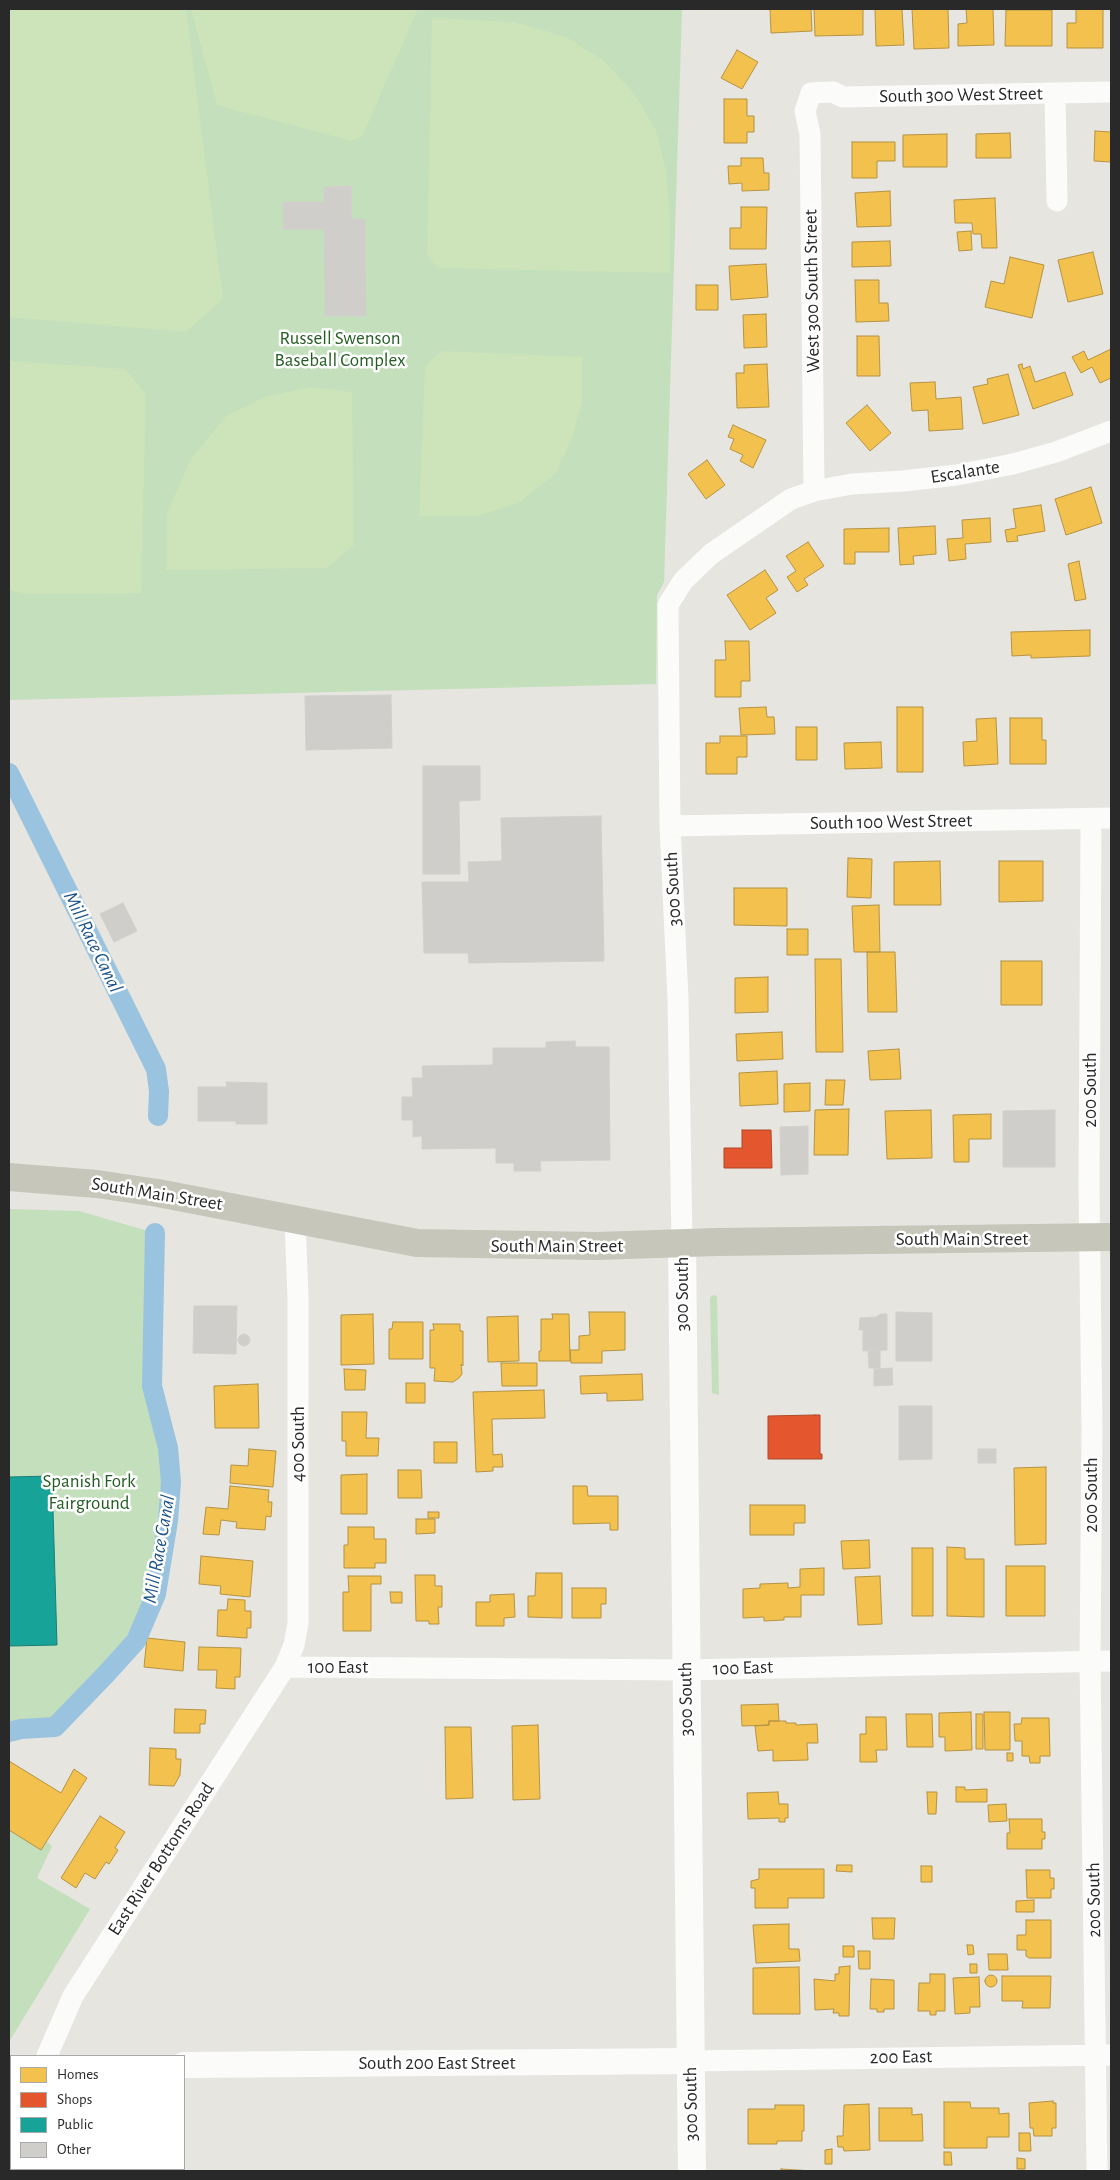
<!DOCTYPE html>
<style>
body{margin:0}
#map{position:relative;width:1120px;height:2180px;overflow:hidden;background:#e6e5e0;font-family:"Alegreya Sans",sans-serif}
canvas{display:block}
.frame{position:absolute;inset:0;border:10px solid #292929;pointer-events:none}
.legend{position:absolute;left:10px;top:2055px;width:175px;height:115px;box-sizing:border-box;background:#fff;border:1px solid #a9a9a9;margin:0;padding:6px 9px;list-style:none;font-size:15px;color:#292929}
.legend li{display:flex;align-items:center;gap:10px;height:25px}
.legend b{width:25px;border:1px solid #a9a9a9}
</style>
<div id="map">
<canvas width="1120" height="2180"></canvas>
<div class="frame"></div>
<ul class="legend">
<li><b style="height:14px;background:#f2c14e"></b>Homes</li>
<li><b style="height:14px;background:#e4572e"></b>Shops</li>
<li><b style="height:14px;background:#17a398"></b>Public</li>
<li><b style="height:14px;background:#cfcecb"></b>Other</li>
</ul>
</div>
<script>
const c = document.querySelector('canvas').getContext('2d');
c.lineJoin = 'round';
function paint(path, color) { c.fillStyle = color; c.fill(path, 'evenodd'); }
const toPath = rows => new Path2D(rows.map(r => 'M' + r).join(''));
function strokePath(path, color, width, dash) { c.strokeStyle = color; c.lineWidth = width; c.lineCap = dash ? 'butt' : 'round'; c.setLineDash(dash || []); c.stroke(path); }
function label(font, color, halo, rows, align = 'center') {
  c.font = font + ' "Alegreya Sans",sans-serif'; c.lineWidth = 5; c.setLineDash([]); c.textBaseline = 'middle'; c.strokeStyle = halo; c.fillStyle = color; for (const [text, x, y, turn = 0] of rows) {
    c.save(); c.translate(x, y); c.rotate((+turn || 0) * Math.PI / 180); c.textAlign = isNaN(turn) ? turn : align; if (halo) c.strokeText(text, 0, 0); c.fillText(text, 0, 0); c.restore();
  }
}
paint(toPath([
 [9,9,682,9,664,582,657,595,656,684,9,700],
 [9,1209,79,1211,155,1233,152,1386,168,1448,171,1482,168,1521,156,1594,136,1641,107,1673,55,1727,21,1729,9,1732],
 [714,1295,717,1296,719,1395,712,1393,710,1297],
 [9,1811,52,1846,37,1878,90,1909,9,2042]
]), '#c4dfbc');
paint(toPath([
 [9,9,186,9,223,299,186,332,9,317],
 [191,9,418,9,363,135,351,141,217,105],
 [432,18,514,22,566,37,602,59,634,93,656,130,666,170,670,215,670,273,437,268,427,255],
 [440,351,582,357,582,401,572,439,556,473,519,503,477,516,419,516,425,367],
 [9,361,125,369,146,394,141,593,26,594,9,590],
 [310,387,352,392,354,545,327,568,166,570,167,513,190,460,226,416,265,397]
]), '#cde3ba');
const homes = toPath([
 [770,9,811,9,812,31,771,33,770,9],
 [814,9,863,9,863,35,815,36,814,9],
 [875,9,902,9,904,45,876,46,875,9],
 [912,9,948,9,949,48,914,49,912,9],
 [966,9,993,9,994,45,958,46,958,24,967,23,966,9],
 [1076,9,1103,9,1103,48,1067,48,1067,23,1076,23,1076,9],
 [1006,10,1052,10,1052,46,1005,46,1006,10],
 [737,50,758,62,742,89,721,78,737,50],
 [724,99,747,99,747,116,754,116,754,132,747,132,747,143,724,143,724,99],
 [1095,131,1111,132,1111,162,1094,161,1095,131],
 [1010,133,1011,158,976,158,976,134,1010,133],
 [947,134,947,167,903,167,903,135,947,134],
 [852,142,895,142,895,161,877,161,877,178,852,178,852,142],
 [741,158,763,158,764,173,769,173,769,190,742,191,742,183,729,184,728,166,741,166,741,158],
 [890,191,891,226,857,227,855,193,890,191],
 [995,198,997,248,982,248,981,234,973,234,972,223,955,223,954,200,995,198],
 [741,207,767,207,766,249,730,249,730,228,741,228,741,207],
 [971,231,972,250,959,251,957,232,971,231],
 [890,241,891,266,852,267,852,242,890,241],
 [1093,252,1103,294,1068,302,1058,260,1093,252],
 [1010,257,1044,265,1032,318,985,307,991,281,1004,284,1010,257],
 [766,264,768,297,731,300,729,266,766,264],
 [855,280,879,280,879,303,888,303,889,321,856,322,855,280],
 [696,285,718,285,718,310,696,310,696,285],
 [766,314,767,347,744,348,743,315,766,314],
 [857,336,879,336,880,376,857,376,857,336],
 [1111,349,1111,378,1100,383,1092,367,1081,373,1072,357,1084,351,1088,360,1111,349],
 [767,364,769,407,737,408,736,373,744,373,744,365,767,364],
 [1022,364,1023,369,1030,366,1035,382,1065,372,1073,395,1033,409,1018,365,1022,364],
 [1008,374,1019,415,983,424,973,387,988,384,987,379,1008,374],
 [935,382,936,399,961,397,963,429,929,431,928,410,912,411,910,383,935,382],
 [867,405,891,433,870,451,846,423,867,405],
 [733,425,766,440,753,468,740,461,743,455,730,449,734,439,728,437,733,425],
 [707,460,725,485,706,499,688,474,707,460],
 [1091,487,1102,523,1066,535,1055,499,1091,487],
 [1041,505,1045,531,1017,536,1018,541,1007,542,1005,530,1016,528,1013,509,1041,505],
 [990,518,991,542,965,544,966,559,949,561,947,539,963,538,962,520,990,518],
 [935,526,936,554,913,556,914,564,900,565,898,528,935,526],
 [889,528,889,552,855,552,855,564,844,564,844,529,889,528],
 [808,542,824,566,804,579,808,585,797,592,787,577,796,571,786,556,808,542],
 [1079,561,1086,599,1075,601,1068,564,1079,561],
 [765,570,778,590,766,598,776,613,750,630,727,595,765,570],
 [1090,630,1090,656,1031,658,1031,655,1012,656,1011,632,1090,630],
 [725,641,749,641,750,681,741,681,741,697,715,697,715,660,726,660,725,641],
 [766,707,767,717,774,717,775,734,741,735,739,708,766,707],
 [897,707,923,707,923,772,897,772,897,707],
 [996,718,998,764,964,766,963,742,977,741,976,719,996,718],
 [1010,718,1042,718,1042,740,1046,740,1046,764,1010,764,1010,718],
 [796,727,817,727,817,760,796,760,796,727],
 [720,736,747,736,747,757,737,757,737,774,706,774,706,743,720,743,720,736],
 [881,742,882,768,845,769,844,743,881,742],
 [848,858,872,859,871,898,847,897,848,858],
 [940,861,941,905,894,905,894,862,940,861],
 [999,861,1043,861,1043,901,999,902,999,861],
 [734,888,787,888,787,926,734,925,734,888],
 [879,905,880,952,854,952,852,906,879,905],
 [787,929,808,929,808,955,787,955,787,929],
 [867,952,895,952,897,1012,868,1012,867,952],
 [815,959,841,959,843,1052,816,1052,815,959],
 [1001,961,1042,961,1042,1005,1001,1005,1001,961],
 [768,977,768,1012,735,1013,735,978,768,977],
 [782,1032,783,1059,737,1061,736,1034,782,1032],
 [899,1049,901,1079,870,1080,868,1051,899,1049],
 [777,1071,778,1104,740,1106,739,1073,777,1071],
 [826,1080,845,1080,843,1105,825,1105,826,1080],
 [810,1083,810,1111,784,1112,784,1084,810,1083],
 [849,1109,848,1155,814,1155,815,1110,849,1109],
 [931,1110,932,1158,887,1159,885,1111,931,1110],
 [991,1114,991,1139,969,1139,969,1162,954,1162,953,1115,991,1114],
 [589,1312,625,1312,625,1350,602,1351,602,1363,571,1363,570,1350,579,1350,579,1336,590,1335,589,1312],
 [373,1314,374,1364,341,1365,341,1315,373,1314],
 [552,1314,569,1314,570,1361,539,1361,539,1351,541,1351,541,1319,553,1319,552,1314],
 [518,1316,519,1361,488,1362,487,1317,518,1316],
 [393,1322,423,1322,423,1359,389,1359,389,1329,392,1329,393,1322],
 [433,1324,460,1324,460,1331,463,1331,463,1366,461,1364,462,1374,459,1378,453,1382,434,1381,435,1368,430,1368,430,1330,434,1330,433,1324],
 [501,1363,537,1363,537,1386,502,1386,501,1363],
 [344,1369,366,1370,365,1390,345,1390,344,1369],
 [642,1374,643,1400,607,1401,607,1393,581,1394,580,1376,642,1374],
 [406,1383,425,1383,425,1403,406,1403,406,1383],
 [258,1384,259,1428,215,1428,214,1386,258,1384],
 [544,1390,545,1418,492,1419,493,1455,502,1454,503,1467,493,1467,493,1471,476,1472,473,1392,544,1390],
 [342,1412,367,1412,366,1438,379,1438,378,1456,346,1456,346,1441,342,1441,342,1412],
 [434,1442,457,1442,457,1463,434,1463,434,1442],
 [249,1449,276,1451,273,1487,230,1483,231,1465,248,1466,249,1449],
 [1046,1467,1046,1544,1015,1545,1014,1468,1046,1467],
 [398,1470,421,1470,422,1498,398,1498,398,1470],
 [367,1474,367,1514,341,1514,341,1475,367,1474],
 [230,1486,269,1490,268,1502,272,1502,271,1517,266,1516,265,1530,236,1528,237,1522,221,1520,219,1535,203,1534,206,1507,228,1509,230,1486],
 [573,1486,587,1486,588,1496,618,1496,618,1530,610,1530,610,1523,573,1524,573,1486],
 [750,1505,805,1505,805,1523,794,1523,794,1535,750,1535,750,1505],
 [428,1512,439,1512,439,1518,428,1518,428,1512],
 [416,1519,435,1519,435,1533,416,1534,416,1519],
 [348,1527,374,1527,374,1539,386,1539,386,1563,375,1563,375,1568,344,1568,344,1545,348,1545,348,1527],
 [869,1540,870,1568,843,1569,841,1541,869,1540],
 [947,1547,965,1548,965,1559,984,1559,984,1617,947,1616,947,1547],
 [912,1548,933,1548,933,1616,912,1616,912,1548],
 [201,1556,253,1561,250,1597,220,1594,221,1586,199,1584,201,1556],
 [1006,1566,1045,1566,1045,1616,1006,1616,1006,1566],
 [824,1568,824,1595,801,1595,801,1617,784,1617,784,1620,764,1621,764,1617,743,1618,743,1589,760,1588,760,1584,788,1583,788,1588,800,1587,800,1569,824,1568],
 [536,1573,562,1573,562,1618,528,1617,528,1596,535,1596,536,1573],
 [415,1575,435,1575,435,1586,442,1586,442,1607,438,1607,439,1624,429,1624,429,1621,416,1621,415,1575],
 [348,1576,381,1576,381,1584,371,1584,371,1631,343,1631,343,1592,349,1592,348,1576],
 [880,1576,882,1624,858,1625,855,1577,880,1576],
 [572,1588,606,1588,606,1604,601,1604,601,1618,572,1618,572,1588],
 [390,1592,402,1592,402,1603,391,1603,390,1592],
 [514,1594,515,1617,504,1618,504,1626,476,1626,476,1602,490,1602,490,1595,514,1594],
 [228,1599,245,1600,245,1611,251,1611,251,1628,247,1628,247,1638,217,1636,218,1610,227,1610,228,1599],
 [147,1638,185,1642,183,1671,144,1667,147,1638],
 [199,1647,241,1648,240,1677,235,1677,235,1689,216,1688,217,1670,198,1670,199,1647],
 [778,1704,779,1721,769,1721,769,1725,742,1726,741,1705,778,1704],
 [175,1709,206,1710,205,1724,200,1724,200,1733,174,1733,175,1709],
 [971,1712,972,1750,945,1751,945,1737,939,1737,939,1713,971,1712],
 [984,1712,1010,1712,1010,1750,985,1750,984,1712],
 [906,1714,932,1714,933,1747,907,1747,906,1714],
 [976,1714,983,1714,983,1749,976,1749,976,1714],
 [866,1717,886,1717,887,1750,876,1750,877,1762,860,1762,860,1734,866,1734,866,1717],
 [1022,1718,1049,1718,1050,1756,1040,1756,1040,1763,1030,1763,1029,1756,1022,1756,1022,1741,1015,1741,1014,1724,1021,1724,1022,1718],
 [769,1721,786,1721,786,1723,796,1723,796,1725,817,1724,818,1743,807,1743,808,1760,773,1761,773,1750,758,1751,755,1726,769,1725,769,1721],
 [538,1725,540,1799,513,1800,512,1726,538,1725],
 [445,1727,471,1727,473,1798,446,1799,445,1727],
 [150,1748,176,1749,176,1759,181,1759,180,1775,174,1786,149,1785,150,1748],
 [1007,1753,1013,1753,1013,1761,1007,1761,1007,1753],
 [9,1761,61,1793,74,1769,87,1778,41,1850,9,1830,9,1761],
 [956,1787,965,1787,965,1790,987,1789,987,1802,956,1802,956,1787],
 [778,1792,779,1804,788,1804,788,1818,785,1818,785,1822,779,1822,779,1818,748,1819,747,1793,778,1792],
 [927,1792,937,1792,936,1814,928,1814,927,1792],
 [1006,1804,1007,1821,989,1822,988,1805,1006,1804],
 [100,1816,125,1832,115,1848,118,1850,109,1864,106,1862,95,1879,85,1873,76,1888,61,1878,100,1816],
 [1009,1819,1042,1819,1042,1832,1045,1832,1045,1839,1042,1839,1042,1849,1007,1849,1007,1833,1010,1833,1009,1819],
 [837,1865,852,1865,852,1872,836,1871,837,1865],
 [921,1866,932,1866,932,1882,921,1882,921,1866],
 [759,1869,824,1869,824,1898,788,1898,788,1908,755,1908,755,1888,751,1888,751,1881,759,1879,759,1869],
 [1026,1870,1050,1870,1050,1878,1054,1878,1054,1889,1051,1889,1051,1898,1027,1898,1026,1870],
 [1034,1900,1034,1912,1016,1912,1016,1901,1034,1900],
 [872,1918,895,1918,894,1939,873,1939,872,1918],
 [1026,1920,1051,1920,1051,1958,1029,1958,1026,1956,1026,1950,1017,1950,1017,1935,1026,1935,1026,1920],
 [789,1924,789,1949,799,1949,800,1961,756,1963,753,1925,789,1924],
 [967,1945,973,1945,974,1954,968,1955,967,1945],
 [843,1946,854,1946,854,1957,843,1957,843,1946],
 [858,1951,870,1951,870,1969,859,1969,858,1951],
 [988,1954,1007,1954,1008,1970,989,1970,988,1954],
 [970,1964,977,1964,977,1973,970,1973,970,1964],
 [850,1966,849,2016,839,2016,839,2013,833,2013,834,2009,815,2010,814,1979,835,1981,835,1974,839,1974,839,1967,850,1966],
 [799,1967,800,2014,753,2014,753,1968,799,1967],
 [930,1974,945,1974,945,2011,936,2011,936,2015,930,2015,930,2011,918,2011,919,1983,930,1983,930,1974],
 '985 1981a6 6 0 1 1 12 0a6 6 0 1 1-12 0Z',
 [1002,1976,1051,1976,1050,2008,1022,2008,1023,2001,1002,2001,1002,1976],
 [979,1977,980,2007,970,2007,970,2013,955,2014,953,1978,979,1977],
 [871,1979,894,1980,894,2009,884,2009,884,2012,877,2012,877,2009,870,2009,871,1979],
 [1053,2101,1053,2103,1056,2103,1056,2128,1052,2128,1052,2136,1034,2136,1033,2128,1030,2128,1029,2103,1053,2101],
 [944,2102,970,2102,971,2108,999,2108,999,2114,1009,2113,1009,2137,987,2137,987,2148,944,2148,944,2102],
 [869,2104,870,2150,844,2151,843,2147,838,2147,837,2136,843,2136,844,2105,869,2104],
 [775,2105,804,2105,804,2131,802,2131,802,2141,777,2141,777,2144,748,2144,748,2109,775,2109,775,2105],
 [879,2108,912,2108,912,2115,922,2114,923,2141,879,2141,879,2108],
 [1019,2133,1030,2133,1031,2151,1019,2151,1019,2133],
 [832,2149,832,2164,825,2164,825,2150,832,2149],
 [944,2152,951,2152,952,2165,944,2165,944,2152],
 [1017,2158,1025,2159,1025,2169,1017,2169,1017,2158],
 [781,2169,813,2171,781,2171,781,2169]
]);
paint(homes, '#f2c14e');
strokePath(homes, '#b69343', 1);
const shops = toPath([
 [742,1130,771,1130,772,1168,724,1168,724,1148,742,1148,742,1130],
 [815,1415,820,1415,820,1454,822,1454,822,1459,768,1459,768,1416,815,1415]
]);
paint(shops, '#e4572e');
strokePath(shops, '#ac492c', 1);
const public = toPath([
 [52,1476,57,1645,9,1646,9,1477,52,1476]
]);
paint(public, '#17a398');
strokePath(public, '#1c7e77', 1);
strokePath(toPath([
 [9,773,156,1069,159,1091,158,1116],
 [9,1732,21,1729,55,1727,107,1673,136,1641,156,1594,168,1521,171,1482,168,1448,152,1386,155,1233]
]), '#9ac3e0', 20);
const building = toPath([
 [351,186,351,219,365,219,366,316,325,316,324,229,283,229,283,202,324,202,324,187,351,186],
 [391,695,392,748,306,750,305,696,391,695],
 [423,766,480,766,480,800,459,801,460,874,423,874,423,766],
 [601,816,604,961,469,963,468,953,424,953,422,882,469,882,468,862,502,861,501,818,601,816],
 [123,903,137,931,114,942,100,914,123,903],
 [575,1041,576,1047,609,1047,610,1160,540,1161,541,1171,514,1171,514,1163,496,1163,496,1148,422,1149,422,1136,413,1137,413,1120,402,1120,402,1097,413,1097,412,1078,423,1078,422,1066,493,1065,493,1048,546,1048,546,1042,575,1041],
 [226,1082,267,1083,267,1124,236,1124,236,1121,198,1121,198,1087,227,1087,226,1082],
 [1055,1110,1055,1167,1003,1167,1003,1111,1055,1110],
 [808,1126,808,1174,781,1175,780,1127,808,1126],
 [194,1306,237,1306,236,1354,193,1353,194,1306],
 [896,1312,932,1313,932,1361,896,1361,896,1312],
 [881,1314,887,1314,887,1350,863,1351,863,1330,859,1330,860,1318,876,1317,881,1314],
 '238 1340a6 6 0 1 1 12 0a6 6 0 1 1-12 0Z',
 [868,1350,880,1350,880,1368,869,1368,868,1350],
 [892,1368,893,1385,874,1386,874,1369,892,1368],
 [899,1406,932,1406,932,1459,899,1460,899,1406],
 [978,1449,996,1449,996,1463,978,1463,978,1449],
 [13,2169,76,2169,76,2171,13,2171,13,2169]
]);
paint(building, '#cfcecb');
strokePath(building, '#d1d0cc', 1);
strokePath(toPath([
 [1055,93,1057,201],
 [814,491,810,134,805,111,811,93,833,92,843,97,1111,92],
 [1091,819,1089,1185,1092,1429,1090,1661,1097,2171],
 [670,826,1111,818],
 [682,1244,678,999,670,826,668,605,683,581,711,554,791,499,814,491,852,484,903,481,957,475,1013,464,1056,452,1111,431],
 [285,1667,685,1670,1111,1661],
 [47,2056,73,1996,285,1667,294,1645,298,1623,298,1297,295,1220],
 [690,2061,1111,2055]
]), '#fbfbfa', 21);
strokePath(toPath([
 [184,2065,690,2061],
 [9,2073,11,2073]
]), '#fbfbfa', 26);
strokePath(toPath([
 [682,1244,692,2171]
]), '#fbfbfa', 28);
strokePath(toPath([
 [9,1177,97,1184,158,1193,417,1243,596,1246,717,1242,1111,1237]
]), '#c7c6ba', 28);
label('19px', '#292929', '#fff', [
 ["South 300 West Street",961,95,-1],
 ["West 300 South Street",812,291,-91],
 ["Escalante",965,472,-9],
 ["South 100 West Street",891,822,-1],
 ["300 South",673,889,-93],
 ["200 South",1090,1090,-90],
 ["South Main Street",157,1194,9],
 ["South Main Street",962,1239],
 ["South Main Street",557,1246],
 ["300 South",682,1294,-90],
 ["400 South",298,1444,-90],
 ["200 South",1091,1495,-90],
 ["100 East",338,1667],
 ["100 East",743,1668,-2],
 ["300 South",686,1699,-91],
 ["East River Bottoms Road",161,1859,-57],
 ["200 South",1094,1900,-91],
 ["200 East",901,2057,-1],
 ["South 200 East Street",437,2063],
 ["300 South",691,2104,-91]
]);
label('19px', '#245d22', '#fff', [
 ["Russell Swenson",340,338],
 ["Baseball Complex",340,360],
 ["Spanish Fork",89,1481],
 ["Fairground",89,1503]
]);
label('italic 20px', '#1c528a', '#fff', [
 ["Mill Race Canal",93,942,64],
 ["Mill Race Canal",159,1549,-80]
]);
</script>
